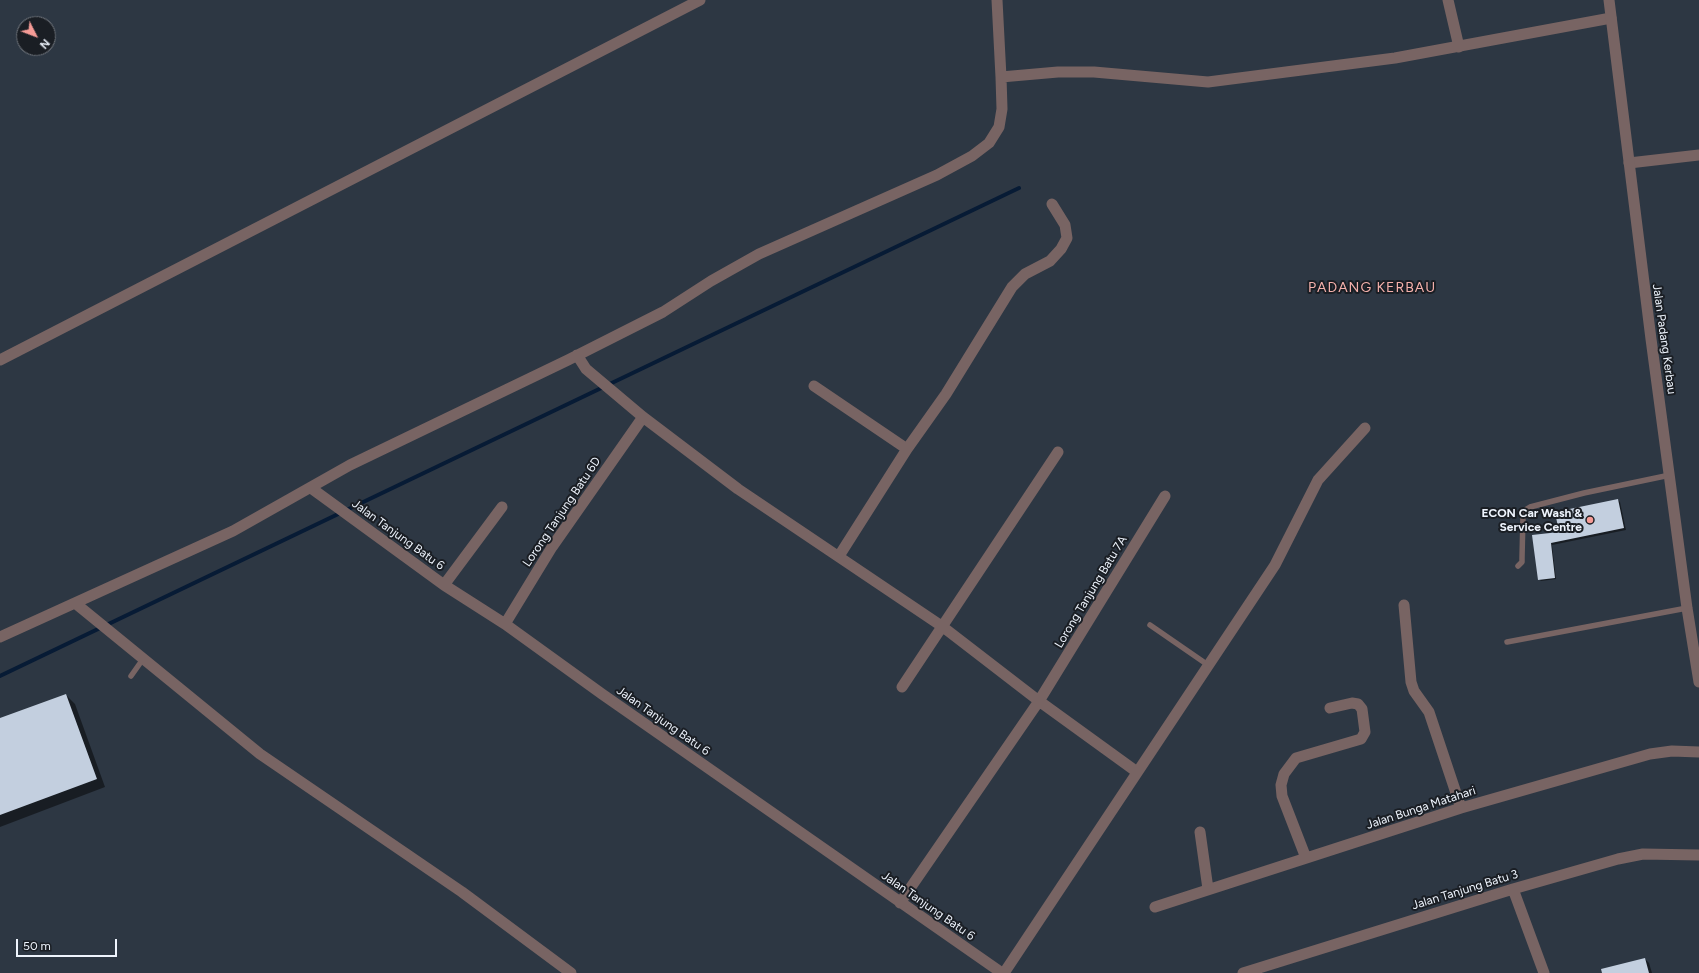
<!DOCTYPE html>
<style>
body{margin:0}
#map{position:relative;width:1699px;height:973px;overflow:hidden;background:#2d3743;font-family:Figtree,sans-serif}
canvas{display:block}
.north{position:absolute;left:16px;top:16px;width:40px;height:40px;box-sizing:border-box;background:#1a1e24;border:1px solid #6f747b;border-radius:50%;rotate:132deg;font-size:11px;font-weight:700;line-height:16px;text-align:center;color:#eef4fd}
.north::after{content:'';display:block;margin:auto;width:14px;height:18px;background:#f59b96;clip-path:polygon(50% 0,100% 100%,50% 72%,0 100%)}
.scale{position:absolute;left:16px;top:939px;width:101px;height:18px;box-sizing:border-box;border:2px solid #eef4fd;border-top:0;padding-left:5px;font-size:12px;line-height:14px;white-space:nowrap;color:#eef4fd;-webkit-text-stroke:3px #1a1e24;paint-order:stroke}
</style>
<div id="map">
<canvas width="1699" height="973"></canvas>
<div class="north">N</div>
<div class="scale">50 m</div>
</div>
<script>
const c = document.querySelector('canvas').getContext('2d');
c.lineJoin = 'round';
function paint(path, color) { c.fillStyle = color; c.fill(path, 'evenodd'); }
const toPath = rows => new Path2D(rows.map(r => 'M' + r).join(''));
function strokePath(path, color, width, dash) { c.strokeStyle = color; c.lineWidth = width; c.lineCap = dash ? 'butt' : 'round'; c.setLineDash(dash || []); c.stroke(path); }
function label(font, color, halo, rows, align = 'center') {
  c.font = font + ' Figtree,sans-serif'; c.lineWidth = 4; c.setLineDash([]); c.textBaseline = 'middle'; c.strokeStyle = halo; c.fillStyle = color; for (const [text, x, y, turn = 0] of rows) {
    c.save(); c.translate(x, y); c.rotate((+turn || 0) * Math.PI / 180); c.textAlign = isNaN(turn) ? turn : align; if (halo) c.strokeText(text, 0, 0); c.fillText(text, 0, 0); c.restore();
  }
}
paint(toPath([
 [1618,500,1620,502,1626,530,1552,545,1556,579,1541,581,1539,579,1534,536,1560,533],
 [66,695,75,704,105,787,0,827,0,719],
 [1645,959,1649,963,1652,973,1621,973]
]), '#0007');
strokePath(toPath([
 [0,676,1019,188]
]), '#071b35', 4);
paint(toPath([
 [1618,499,1624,528,1551,543,1555,578,1538,580,1532,535,1559,532,1555,512],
 [66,694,97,779,0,815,0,718],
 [1645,958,1649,973,1602,973,1601,969]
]), '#c3cfdf');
strokePath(toPath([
 [1518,566,1522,562,1522,558,1523,516,1525,510,1530,507,1584,493,1670,475],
 [1150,625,1208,665],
 [1507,642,1687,608],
 [131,676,143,659]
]), '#786463', 5.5);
strokePath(toPath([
 [1448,0,1459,47],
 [1001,77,1058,72,1094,72,1208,82,1395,58,1611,18],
 [1629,163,1699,155],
 [577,355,586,369,643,417,738,489,943,627,1039,701,1137,772],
 [0,360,700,0],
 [814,386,907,449],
 [311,488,444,585,505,624,602,694,1002,973],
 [839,556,907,449,946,394,1012,287,1025,274,1050,261,1061,249,1067,238,1065,225,1052,204],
 [444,585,502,507],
 [75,603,260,754,462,892,571,973],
 [1404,605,1411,682,1414,691,1429,712,1461,808],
 [505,624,552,547,643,417],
 [0,637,233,531,350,465,568,360,663,312,711,281,759,254,937,175,972,156,989,143,999,127,1002,109,1001,77,997,0],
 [902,687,1058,452],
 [1200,832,1208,889],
 [1306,858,1282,796,1281,785,1284,774,1296,758,1361,739,1365,732,1362,709,1358,704,1352,703,1330,708],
 [1513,889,1544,973],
 [900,903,1039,701,1165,496],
 [1155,907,1461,808,1650,754,1672,751,1699,752],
 [1004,973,1275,565,1318,480,1365,428],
 [1243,973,1513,889,1618,859,1643,854,1699,855]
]), '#786463', 11);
strokePath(toPath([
 [1609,0,1651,339,1687,608,1699,682]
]), '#786463', 11);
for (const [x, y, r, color] of [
 [1590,520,4,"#f59b96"]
]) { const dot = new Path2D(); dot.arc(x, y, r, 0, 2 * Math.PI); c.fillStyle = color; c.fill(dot); strokePath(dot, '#1a1e24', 1.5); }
label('12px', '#eef4fd', '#1a1e24', [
 ["Jalan Padang Kerbau",1664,339,82],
 ["Lorong Tanjung Batu 6D",562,512,-56],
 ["Jalan Tanjung Batu 6",398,535,36],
 ["Lorong Tanjung Batu 7A",1091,592,-59],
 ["Jalan Tanjung Batu 6",663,721,35],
 ["Jalan Bunga Matahari",1421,808,-18],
 ["Jalan Tanjung Batu 3",1465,890,-17],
 ["Jalan Tanjung Batu 6",928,906,35]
]);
label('bold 12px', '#eef4fd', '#1a1e24', [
 ["ECON Car Wash &",1582,513],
 ["Service Centre",1582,527]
], 'right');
c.letterSpacing = '1px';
label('14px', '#f5b1ac', '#1a1e24', [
 ["PADANG KERBAU",1372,288]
]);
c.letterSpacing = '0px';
</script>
